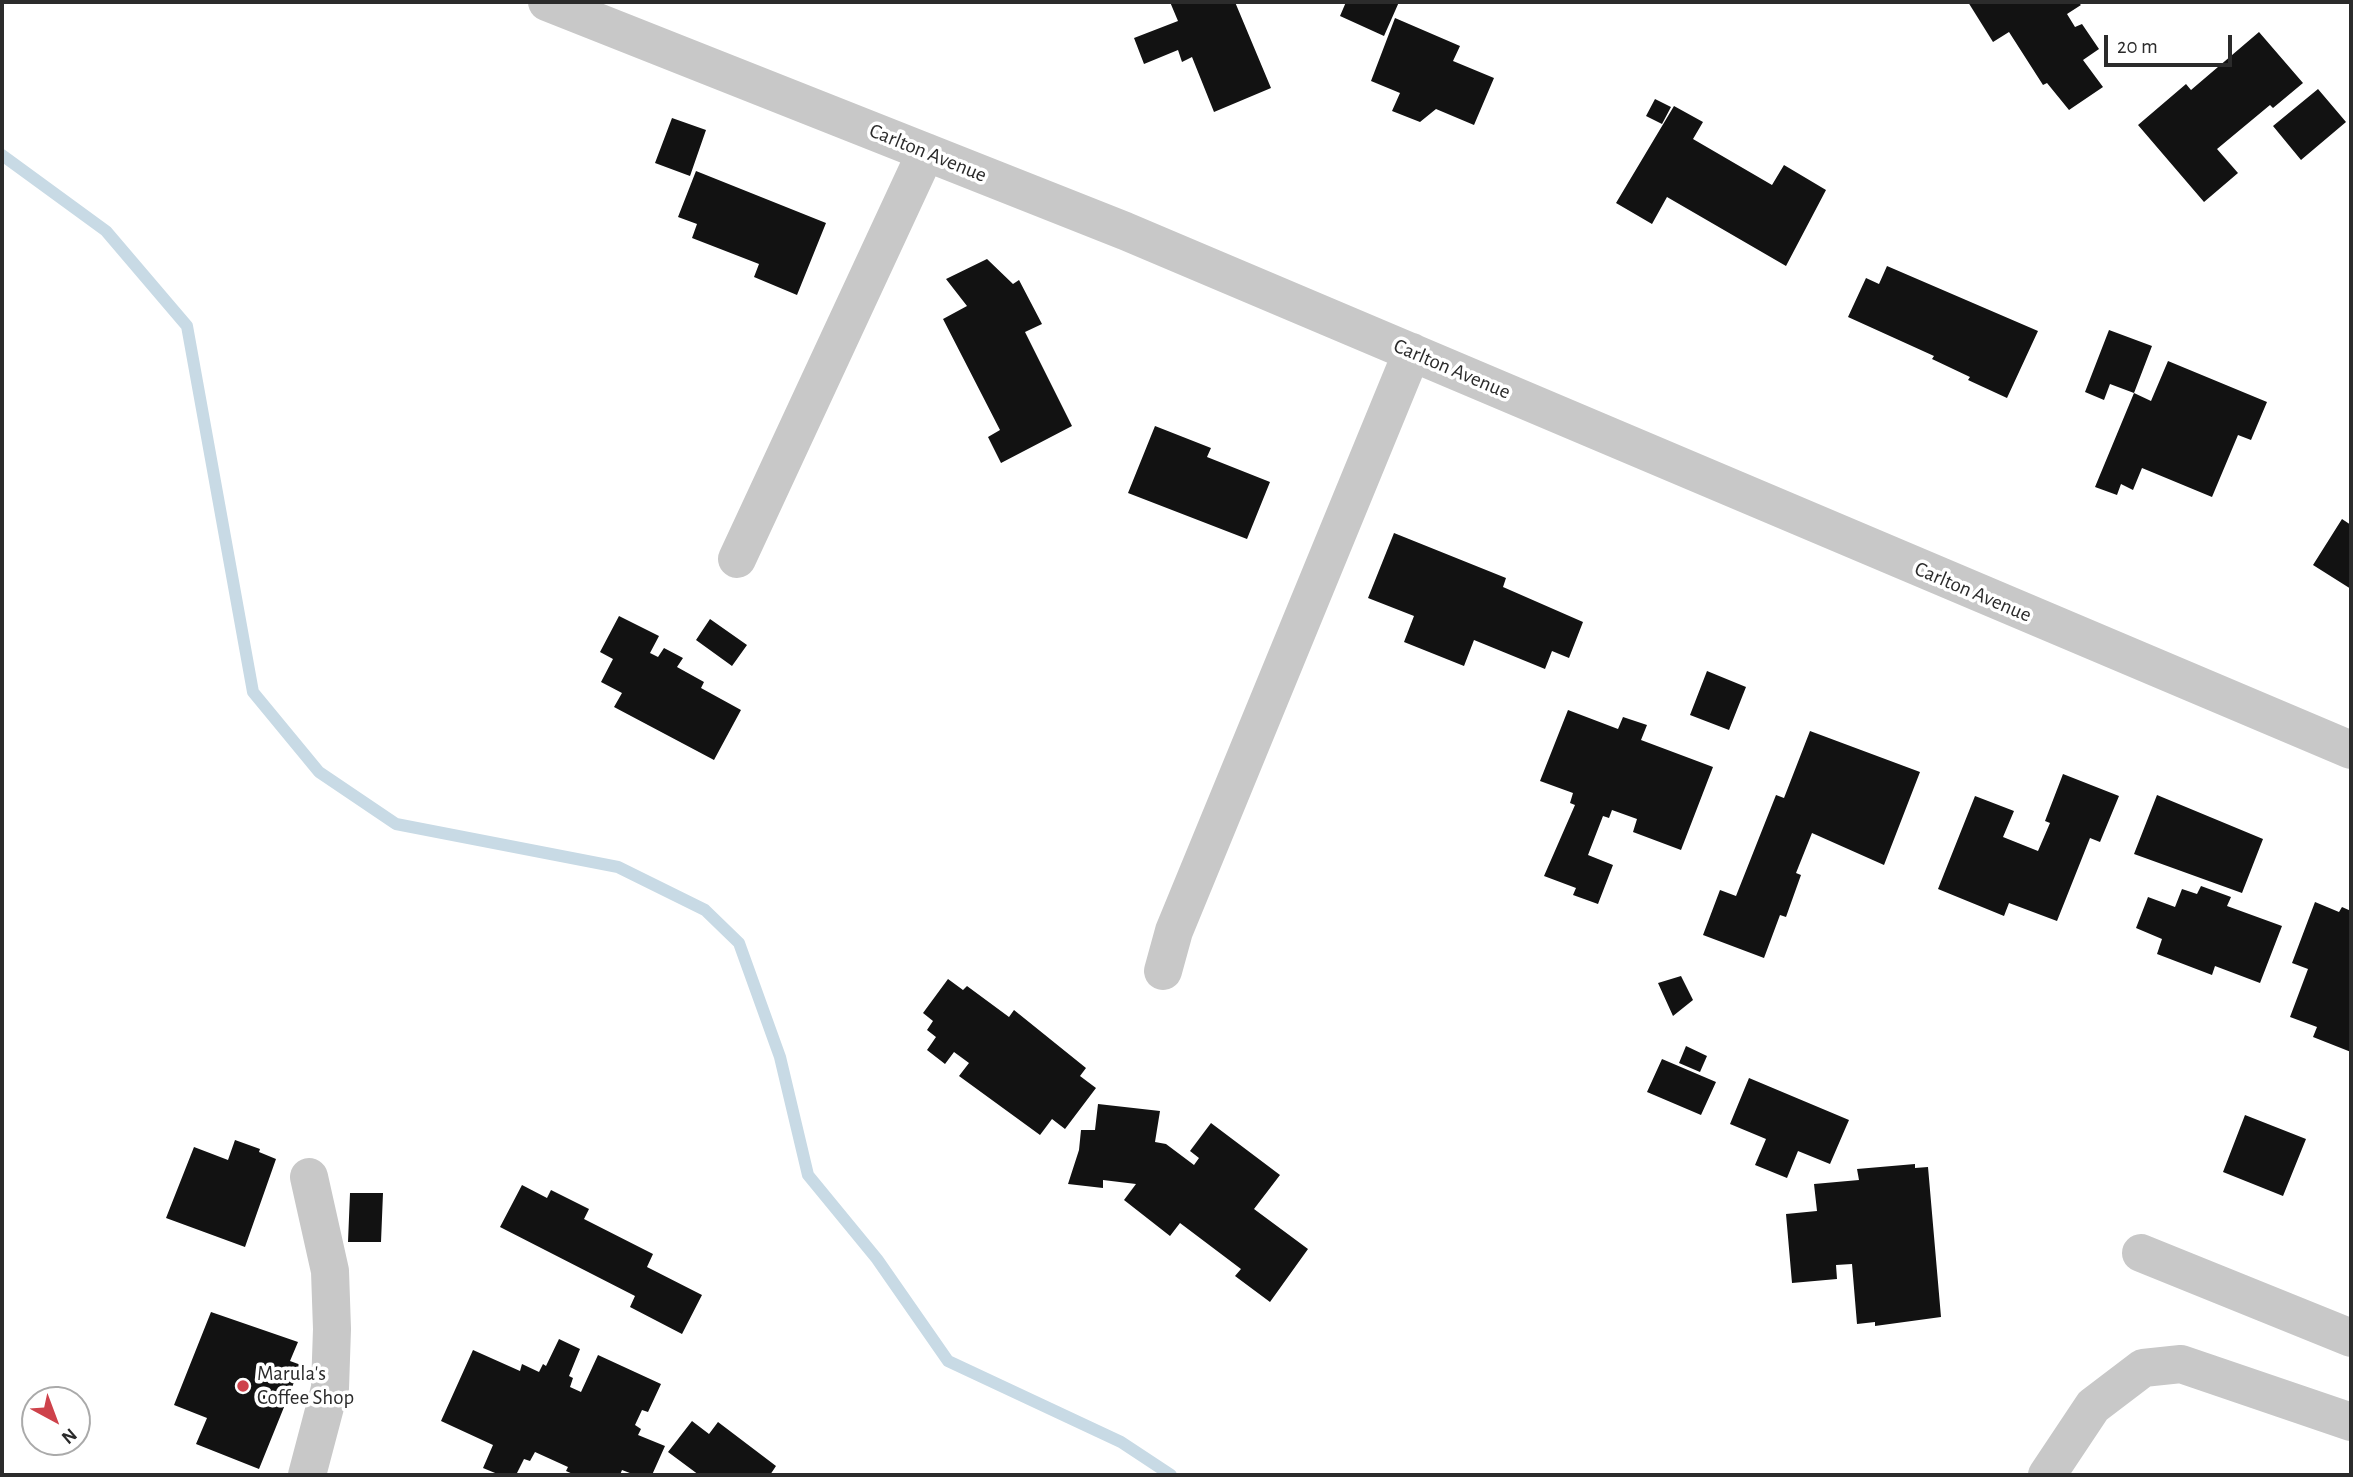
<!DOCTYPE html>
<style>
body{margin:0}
#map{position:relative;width:2353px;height:1477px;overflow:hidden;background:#fff;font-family:"Alegreya Sans",sans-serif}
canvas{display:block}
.frame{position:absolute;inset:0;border:4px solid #2b2b2b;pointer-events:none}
.north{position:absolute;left:21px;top:1386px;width:70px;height:70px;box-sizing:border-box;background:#fff;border:2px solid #aaa;border-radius:50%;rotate:139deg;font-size:19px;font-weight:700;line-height:28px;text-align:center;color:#2b2b2b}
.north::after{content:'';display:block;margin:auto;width:24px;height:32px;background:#ce424b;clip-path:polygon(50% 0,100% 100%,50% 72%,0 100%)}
.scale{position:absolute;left:2104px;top:35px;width:128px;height:32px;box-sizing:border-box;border:4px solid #2b2b2b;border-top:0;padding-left:9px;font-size:21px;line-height:24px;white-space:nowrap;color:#2b2b2b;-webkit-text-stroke:5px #fff;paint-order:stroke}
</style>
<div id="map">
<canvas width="2353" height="1477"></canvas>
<div class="frame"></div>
<div class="north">N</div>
<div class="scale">20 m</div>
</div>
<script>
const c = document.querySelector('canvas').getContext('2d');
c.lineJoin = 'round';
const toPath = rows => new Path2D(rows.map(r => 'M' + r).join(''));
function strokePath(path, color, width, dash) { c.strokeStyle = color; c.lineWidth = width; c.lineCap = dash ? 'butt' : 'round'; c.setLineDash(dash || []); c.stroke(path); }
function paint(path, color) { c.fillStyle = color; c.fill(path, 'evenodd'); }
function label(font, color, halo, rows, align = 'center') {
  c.font = font + ' "Alegreya Sans",sans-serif'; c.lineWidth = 7; c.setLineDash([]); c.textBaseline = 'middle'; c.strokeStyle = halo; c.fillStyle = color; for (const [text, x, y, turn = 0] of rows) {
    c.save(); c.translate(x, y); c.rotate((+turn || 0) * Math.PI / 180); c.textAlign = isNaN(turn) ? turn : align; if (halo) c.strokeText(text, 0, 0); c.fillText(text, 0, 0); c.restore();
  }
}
strokePath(toPath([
 [2,155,106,231,187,326,253,692,319,772,396,824,618,867,705,910,739,943,780,1057,808,1175,877,1259,948,1361,1121,1442,1171,1475]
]), '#c8dae5', 12);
paint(toPath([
 [1170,2,1235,2,1271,88,1214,112,1192,57,1182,62,1178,50,1144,64,1134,38,1178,21],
 [1346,2,1399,2,1384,36,1340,16],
 [1968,2,2078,2,2081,5,2067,14,2075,27,2082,24,2099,49,2083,60,2103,87,2069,110,2047,83,2043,85,2009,32,1993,42],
 [1395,18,1460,46,1453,61,1494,78,1474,125,1436,109,1420,122,1392,111,1400,93,1371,81],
 [2259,32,2303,83,2273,108,2270,105,2217,149,2238,173,2204,202,2138,125,2186,84,2191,90],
 [2318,89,2346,122,2301,160,2273,126],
 [1655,99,1671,107,1662,124,1646,116],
 [1674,106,1703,122,1693,139,1772,185,1784,165,1826,190,1786,266,1667,197,1652,224,1616,203],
 [672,118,706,130,690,176,655,163],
 [696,171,826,223,797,295,754,277,759,264,692,238,697,224,678,217],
 [987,259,1013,284,1019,280,1042,324,1025,332,1072,426,1001,463,988,437,1000,430,943,319,967,306,946,279],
 [1887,266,2038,331,2007,398,1968,380,1970,377,1932,359,1934,356,1848,317,1866,278,1879,284],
 [2109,330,2152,346,2134,393,2110,384,2104,400,2085,392],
 [2168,361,2267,402,2251,440,2238,435,2212,497,2142,468,2133,490,2121,484,2117,495,2095,487,2134,393,2151,401],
 [1155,426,1211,448,1207,457,1270,482,1247,539,1128,493],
 [2342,519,2351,525,2351,589,2313,565],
 [1394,533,1506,578,1503,587,1583,622,1569,658,1552,651,1545,669,1474,640,1464,666,1404,642,1414,616,1368,598],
 [619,616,659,636,650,653,658,657,664,648,683,658,677,667,704,682,701,688,741,710,714,760,614,707,622,693,601,682,613,659,600,652],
 [710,619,747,645,732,666,696,640],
 [1707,671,1746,687,1729,730,1690,715],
 [1568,710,1618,729,1623,717,1647,725,1641,740,1713,767,1681,850,1633,832,1637,819,1612,810,1609,818,1603,816,1588,855,1613,865,1598,904,1573,895,1576,888,1544,876,1575,805,1570,803,1573,793,1540,781],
 [1810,731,1920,772,1884,865,1812,833,1796,873,1801,875,1786,917,1780,915,1764,958,1703,935,1720,890,1736,896,1776,795,1784,798],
 [2063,774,2119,796,2100,842,2090,838,2057,921,2009,903,2004,916,1938,889,1975,796,2014,811,2003,837,2038,851,2050,823,2045,821],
 [2157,795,2263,839,2242,893,2134,854],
 [2201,886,2231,897,2227,906,2282,926,2260,983,2215,966,2212,975,2157,954,2162,939,2136,928,2148,897,2175,907,2182,889,2197,894],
 [2315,902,2339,912,2342,907,2351,911,2351,1052,2313,1037,2317,1027,2290,1017,2308,969,2292,963],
 [1681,976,1693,1000,1673,1016,1658,983],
 [948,979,963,990,967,986,1009,1017,1014,1010,1086,1068,1080,1076,1096,1088,1065,1129,1052,1119,1040,1135,959,1076,969,1063,954,1052,945,1064,927,1050,936,1037,927,1030,933,1021,923,1013],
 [1686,1046,1707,1056,1700,1072,1679,1063],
 [1662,1059,1716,1082,1701,1115,1647,1092],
 [1749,1078,1849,1120,1830,1164,1798,1151,1787,1178,1755,1165,1766,1139,1730,1124],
 [1098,1104,1160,1111,1155,1142,1166,1144,1194,1165,1199,1158,1190,1151,1211,1123,1280,1175,1254,1209,1308,1249,1270,1302,1235,1276,1241,1269,1180,1223,1170,1236,1124,1200,1136,1184,1103,1180,1103,1188,1068,1184,1079,1150,1081,1130,1095,1130],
 [2245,1115,2306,1139,2283,1196,2223,1172],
 [235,1140,260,1149,259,1152,276,1159,245,1247,166,1218,194,1147,228,1160],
 [1915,1164,1915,1168,1928,1167,1941,1317,1875,1326,1875,1322,1857,1324,1852,1264,1836,1265,1837,1279,1792,1283,1786,1214,1817,1211,1814,1184,1859,1180,1857,1169],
 [522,1185,547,1198,551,1190,589,1209,584,1219,653,1254,647,1267,702,1295,682,1334,630,1307,635,1296,500,1227],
 [350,1193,383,1193,381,1242,348,1242],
 [211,1312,298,1342,290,1361,301,1365,259,1469,196,1444,207,1418,174,1405],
 [559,1339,580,1349,569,1376,573,1378,570,1387,581,1392,598,1355,661,1384,648,1412,642,1410,635,1425,641,1429,638,1435,665,1446,652,1475,635,1475,622,1470,620,1475,575,1475,566,1471,568,1467,535,1452,530,1461,524,1459,516,1475,500,1475,483,1468,493,1445,441,1421,473,1350,520,1371,522,1364,539,1372,543,1364,546,1366],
 [692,1421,709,1434,718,1422,776,1466,770,1475,699,1475,668,1452]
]), '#121212');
strokePath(toPath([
 [547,2,1125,231,2351,750],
 [737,559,926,152],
 [1163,971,1174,931,1412,352],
 [2141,1253,2351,1338],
 [307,1475,330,1388,332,1329,330,1271,309,1177],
 [2047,1475,2093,1406,2143,1368,2181,1364,2351,1422]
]), '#c8c8c8', 38);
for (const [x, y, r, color] of [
 [243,1386,7,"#ce424b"]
]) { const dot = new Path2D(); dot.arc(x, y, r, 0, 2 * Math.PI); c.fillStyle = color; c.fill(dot); strokePath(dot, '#fff', 2.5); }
label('21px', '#2b2b2b', '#fff', [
 ["Carlton Avenue",928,153,22],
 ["Carlton Avenue",1452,369,23],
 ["Carlton Avenue",1973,592,23]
]);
label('21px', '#2b2b2b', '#fff', [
 ["Marula's",257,1374],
 ["Coffee Shop",257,1398]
], 'left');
</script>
